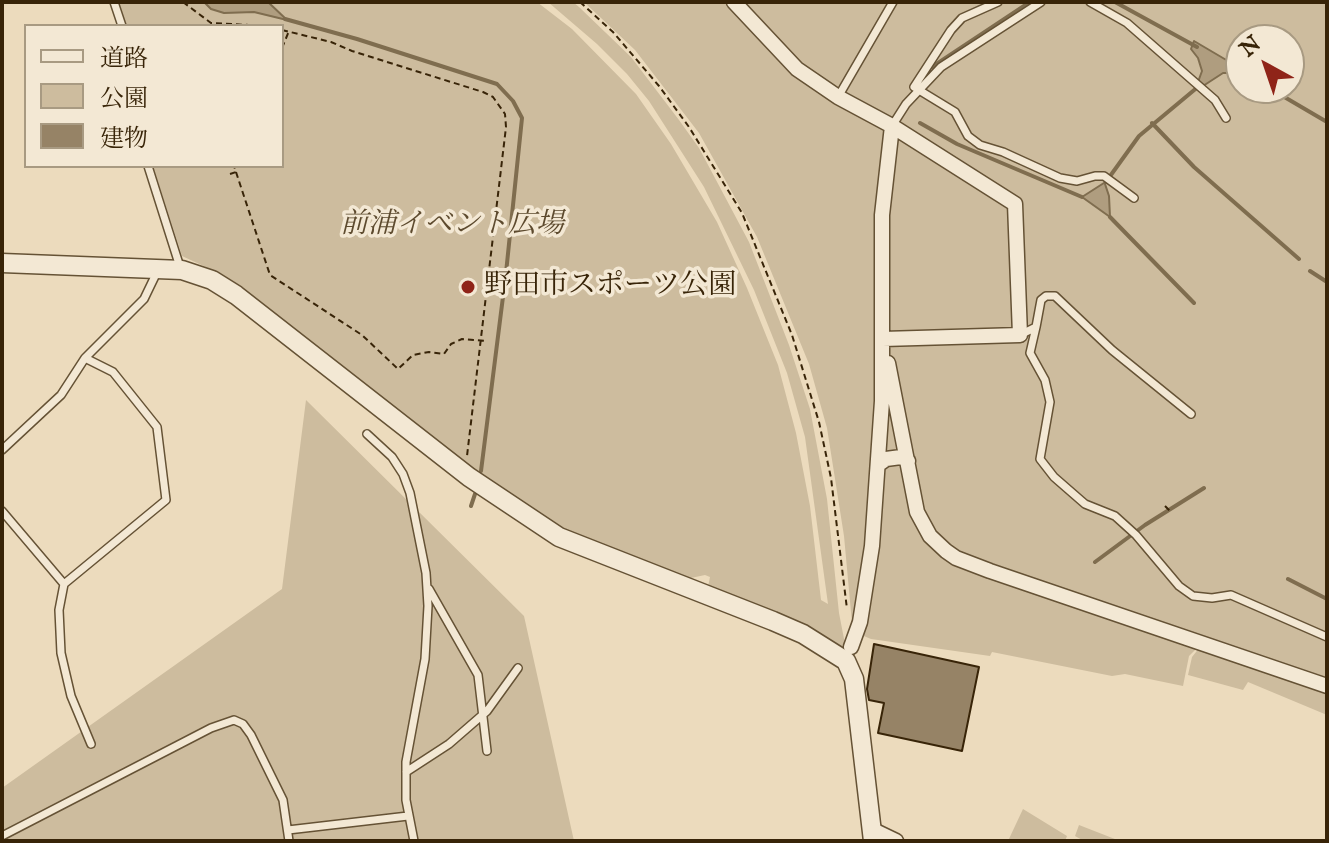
<!DOCTYPE html>
<meta charset="utf-8">
<style>
body{margin:0}
#map{position:relative;width:1329px;height:843px;overflow:hidden;background:#ecdbbd;font-family:"IM FELL English","Noto Serif JP",serif}
canvas{display:block}
.frame{position:absolute;inset:0;border:4px solid #382408;pointer-events:none}
.legend{position:absolute;left:24px;top:24px;width:260px;height:144px;box-sizing:border-box;background:#f3e8d4;border:2px solid #a89a82;margin:0;padding:10px 14px;list-style:none;font-size:24px;color:#382408}
.legend li{display:flex;align-items:center;gap:16px;height:40px}
.legend b{width:40px;border:2px solid #a89a82}
.north{position:absolute;left:1225px;top:24px;width:80px;height:80px;box-sizing:border-box;background:#f3e8d4;border:2px solid #a89a82;border-radius:50%;rotate:320deg;font-size:22px;font-weight:700;line-height:32px;text-align:center;color:#382408}
.north::after{content:'';display:block;margin:auto;width:28px;height:36px;background:#8f2418;clip-path:polygon(50% 0,100% 100%,50% 72%,0 100%)}
</style>
<div id="map">
<canvas width="1329" height="843"></canvas>
<div class="frame"></div>
<ul class="legend">
<li><b style="height:10px;background:#f3e8d4"></b>道路</li>
<li><b style="height:22px;background:#cdbc9e"></b>公園</li>
<li><b style="height:22px;background:#968366"></b>建物</li>
</ul>
<div class="north">N</div>
</div>
<script>
const c = document.querySelector('canvas').getContext('2d');
c.lineJoin = 'round';
function paint(path, color) { c.fillStyle = color; c.fill(path, 'evenodd'); }
const toPath = rows => new Path2D(rows.map(r => 'M' + r).join(''));
function strokePath(path, color, width, dash) { c.strokeStyle = color; c.lineWidth = width; c.lineCap = dash ? 'butt' : 'round'; c.setLineDash(dash || []); c.stroke(path); }
function label(font, color, halo, rows, align = 'center') {
  c.font = font + ' "IM FELL English","Noto Serif JP",serif'; c.lineWidth = 7; c.setLineDash([]); c.textBaseline = 'middle'; c.strokeStyle = halo; c.fillStyle = color; for (const [text, x, y, turn = 0] of rows) {
    c.save(); c.translate(x, y); c.rotate((+turn || 0) * Math.PI / 180); c.textAlign = isNaN(turn) ? turn : align; if (halo) c.strokeText(text, 0, 0); c.fillText(text, 0, 0); c.restore();
  }
}
paint(toPath([
 [119,2,537,2,572,29,636,94,671,144,717,222,747,288,778,365,796,433,810,506,821,600,828,604,805,437,787,373,754,290,704,187,649,101,627,74,597,44,548,2,573,2,579,7,631,57,679,120,699,148,749,242,789,345,810,409,827,499,839,613,845,644,840,647,708,587,710,577,705,575,686,579,654,569,553,523,460,460,223,275,182,256,153,166,282,166,282,26,126,26],
 [584,2,730,2,775,54,885,127,878,407,873,501,853,634,844,536,827,428,809,364,757,237,699,133,635,50],
 [744,2,890,2,843,82,835,89,796,62],
 [897,2,1327,2,1327,682,1102,606,948,548,924,519,886,347,890,342,1023,339,1019,213,844,96],
 [1241,40,1289,40,1289,88,1241,88],
 [895,134,1008,202,1016,329,885,335,886,242],
 [885,376,904,452,884,455],
 [306,400,524,616,574,841,2,841,2,788,282,589],
 [899,461,933,546,1198,647,1189,656,1183,686,1125,674,1112,676,992,652,990,656,871,639,859,634,882,468],
 [1200,647,1327,690,1327,715,1248,682,1243,690,1188,675,1192,657],
 [1023,809,1067,836,1065,841,1008,841],
 [1079,825,1120,841,1084,841,1075,836]
]), '#cdbc9e');
const water = toPath([
 [204,2,268,2,287,20,254,12,224,13,211,9,204,2],
 [1194,41,1228,61,1239,69,1238,73,1223,73,1203,86,1198,82,1202,71,1198,58,1191,49,1194,41],
 [1107,181,1105,184,1109,196,1110,217,1082,197,1107,181]
]);
paint(water, '#af9d7f');
strokePath(water, '#7f6d4f', 2);
strokePath(toPath([
 [1115,2,1197,47],
 [285,19,357,39,497,84,513,101,522,118,506,273,481,471],
 [932,67,1030,2],
 [1269,88,1327,122],
 [920,123,957,144,1082,197],
 [1152,123,1194,167,1299,259],
 [1108,179,1139,136,1199,86],
 [1110,217,1194,303],
 [1310,271,1327,282],
 [471,506,475,494],
 [1095,562,1145,525,1204,488],
 [1288,579,1327,599]
]), '#7f6d4f', 4);
const building = toPath([
 [874,644,979,667,962,751,878,733,884,703,869,700,867,689,874,644]
]);
paint(building, '#968366');
strokePath(building, '#382408', 2);
const service = toPath([
 [114,2,122,26],
 [998,2,962,18,951,30,914,87,955,112,968,136,980,145,1003,152,1060,178,1077,181,1095,176,1104,176,1134,198],
 [1090,2,1127,23,1215,100,1226,118],
 [838,97,893,2],
 [892,126,906,104,941,67,1041,2],
 [148,166,180,267],
 [1036,327,1030,353,1045,380,1050,402,1040,459,1054,477,1085,504,1115,516,1136,535,1179,586,1193,596,1212,598,1231,595,1327,637],
 [1020,335,1036,327,1041,300,1046,296,1055,296,1112,350,1191,414],
 [367,434,392,457,403,474,410,493,426,573,428,606,425,659,406,762,406,800,414,841],
 [2,450,61,395,85,358,144,299,157,272],
 [2,511,64,584,59,610,61,653,71,696,91,744],
 [64,584,166,500,157,427,113,372,85,358],
 [429,589,478,675,487,751],
 [406,772,449,744,487,711,518,668],
 [288,830,408,816],
 [2,836,211,728,234,720,243,724,251,735,283,800,289,841]
]);
const minor = toPath([
 [734,2,797,69,838,97,892,126,882,215,882,401,872,546,860,622,851,647],
 [883,339,1020,335,1015,204,892,126],
 [888,363,917,512,930,536,946,551,956,558,990,571,1327,686],
 [879,464,886,459,901,457,908,461],
 [871,829,896,841]
]);
const tertiary = toPath([
 [2,263,182,270,212,280,236,295,469,477,559,537,773,621,803,634,846,661,854,679,873,841]
]);
strokePath(service, '#655235', 10);
strokePath(minor, '#655235', 17);
strokePath(tertiary, '#655235', 21);
strokePath(toPath([
 [183,2,211,23,267,26],
 [580,2,613,32,659,86,689,127,742,213,792,335,819,422,831,478,847,609],
 [282,30,331,42,352,51,483,92,493,97,505,114,506,127,467,456],
 [282,48,289,31],
 [236,172,270,275,362,335,398,369,413,355,429,352,444,354,451,344,462,339,487,341],
 [230,174,236,172,234,166],
 [1165,506,1172,513]
]), '#382408', 2, [6, 4]);
strokePath(service, '#f3e8d4', 7);
strokePath(minor, '#f3e8d4', 14);
strokePath(tertiary, '#f3e8d4', 18);
for (const [x, y, r, color] of [
 [468,287,8,"#8f2418"]
]) { const dot = new Path2D(); dot.arc(x, y, r, 0, 2 * Math.PI); c.fillStyle = color; c.fill(dot); strokePath(dot, '#f3e8d4', 3); }
label('italic 28px', '#5d4a2e', '#f3e8d4', [
 ["前浦イベント広場",452,226]
]);
label('28px', '#382408', '#f3e8d4', [
 ["野田市スポーツ公園",484,287]
], 'left');
</script>
